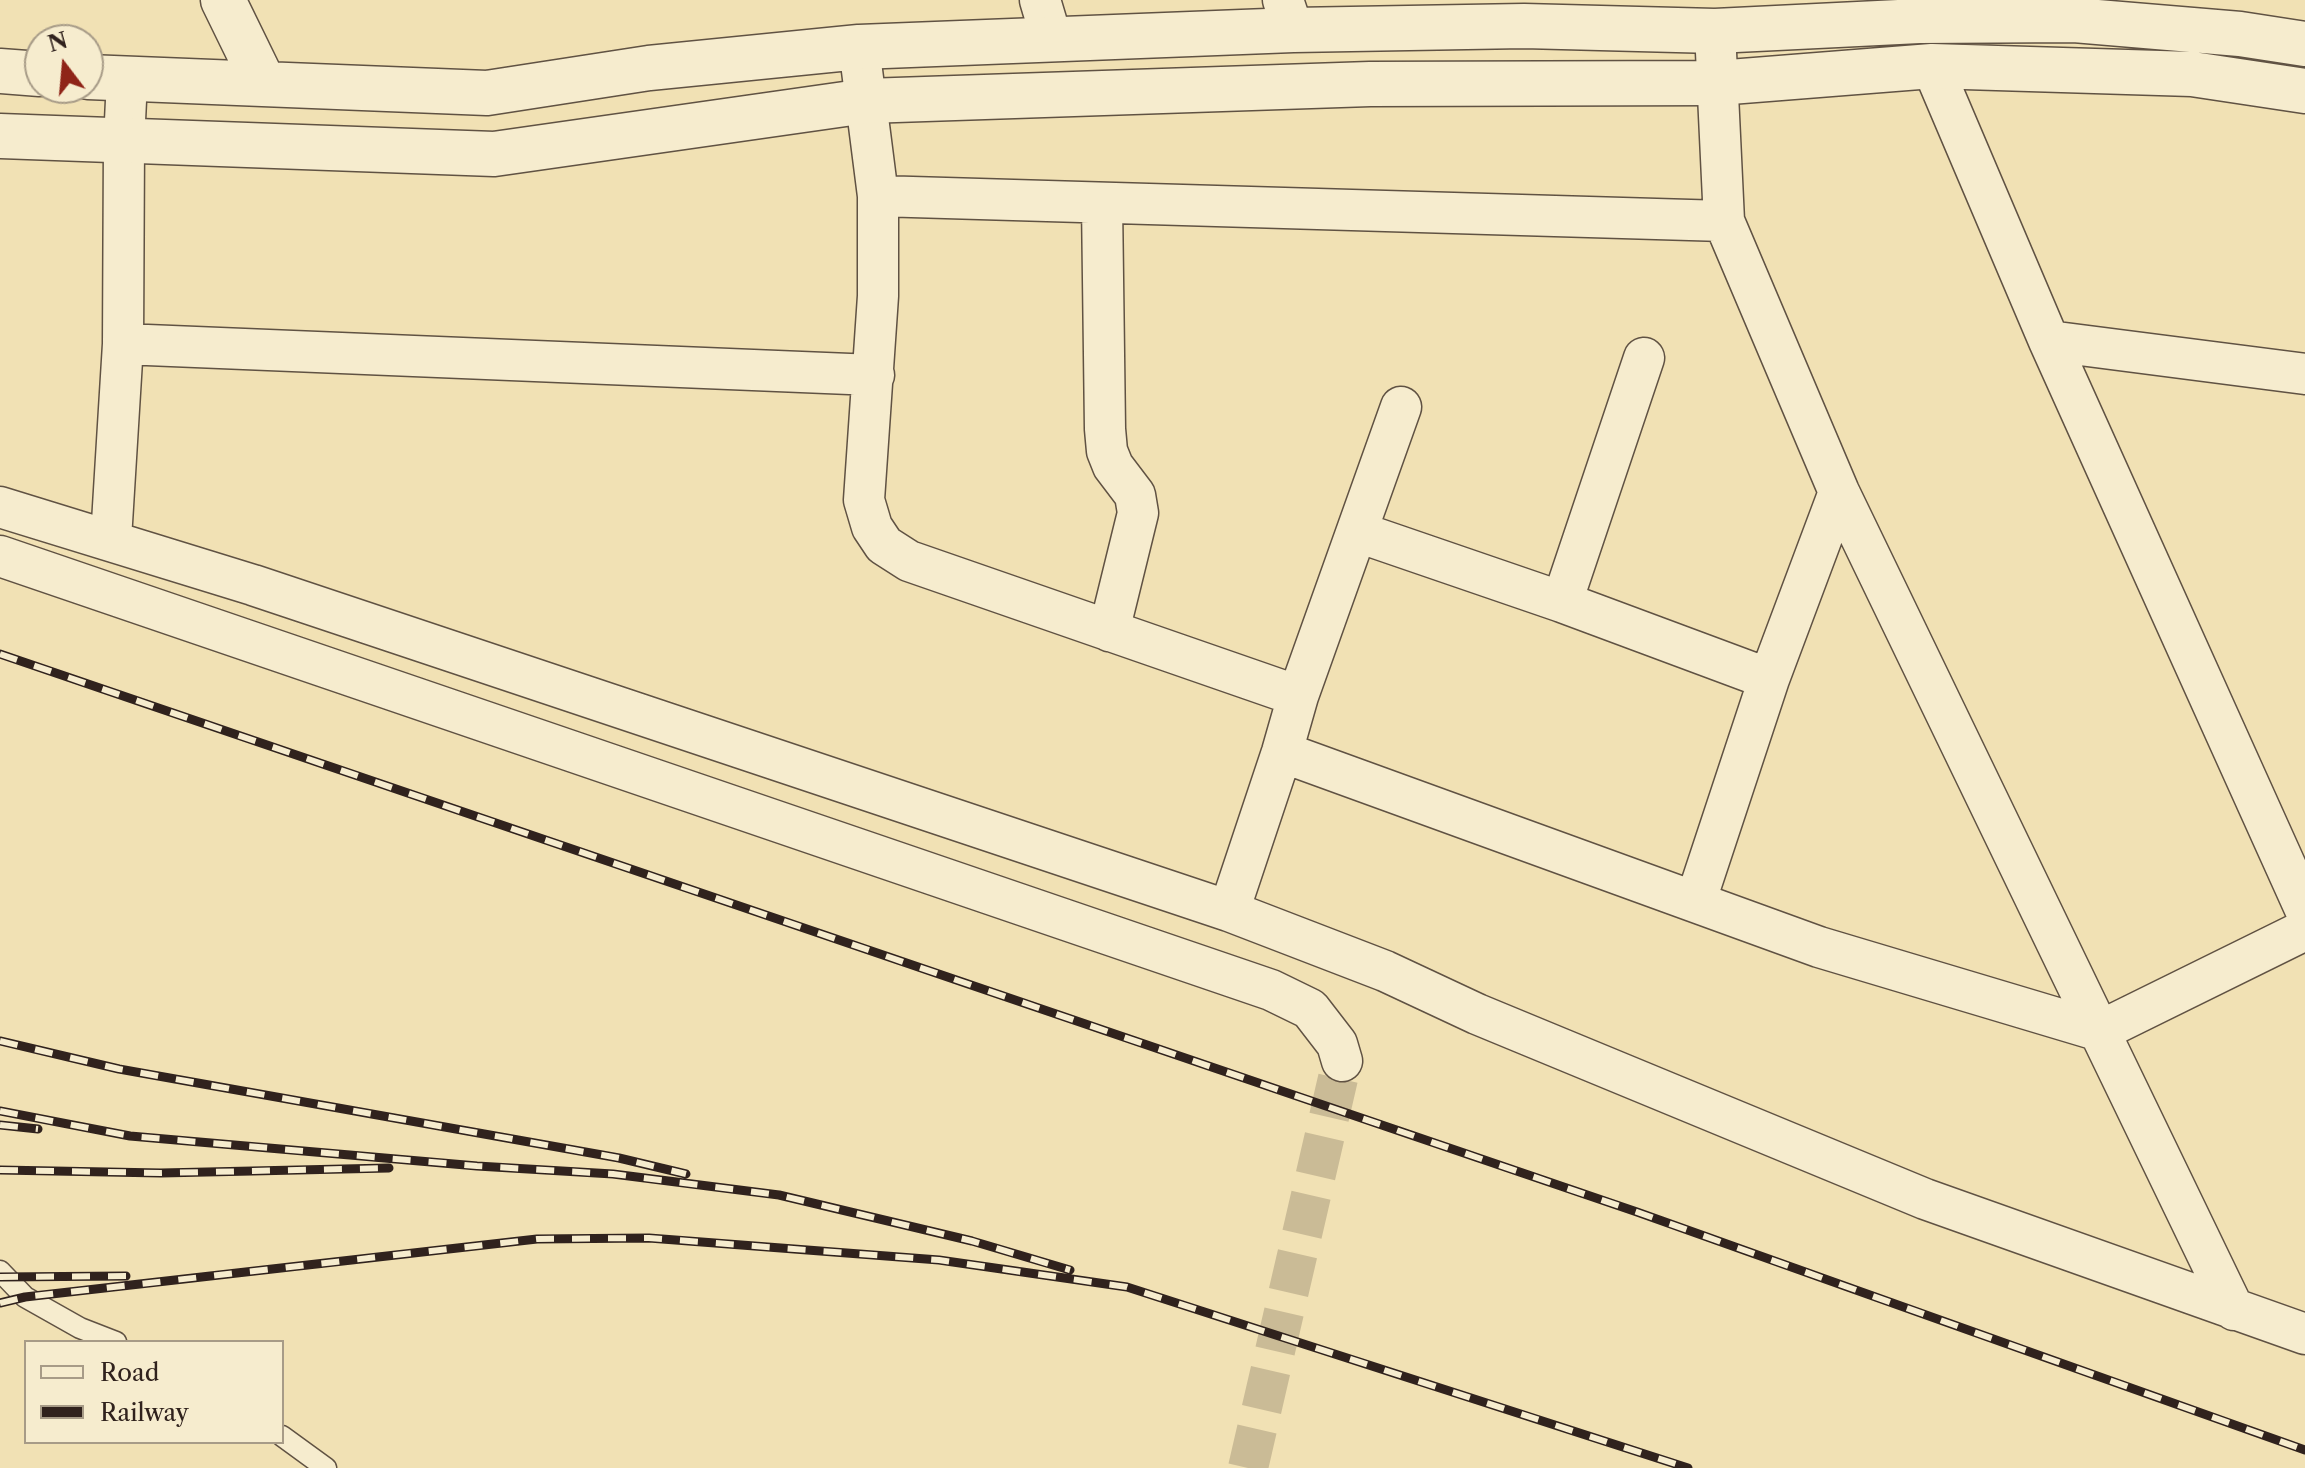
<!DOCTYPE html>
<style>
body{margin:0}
#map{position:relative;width:2305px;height:1468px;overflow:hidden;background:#f1e1b4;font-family:"Libre Caslon Text",serif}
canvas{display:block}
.legend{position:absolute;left:24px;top:1340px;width:260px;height:104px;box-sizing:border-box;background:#f6ecce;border:2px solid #a79b87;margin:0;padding:10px 14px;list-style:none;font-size:24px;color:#30221d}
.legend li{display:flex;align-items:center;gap:16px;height:40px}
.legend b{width:40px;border:2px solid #a79b87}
.north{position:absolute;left:24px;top:24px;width:80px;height:80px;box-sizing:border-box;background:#f6ecce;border:2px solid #a79b87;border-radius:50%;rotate:344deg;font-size:22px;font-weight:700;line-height:32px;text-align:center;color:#30221d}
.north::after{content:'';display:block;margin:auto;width:28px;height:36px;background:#8f2418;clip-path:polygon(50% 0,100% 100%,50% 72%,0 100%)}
</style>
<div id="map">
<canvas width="2305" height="1468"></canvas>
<ul class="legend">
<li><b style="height:10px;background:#f6ecce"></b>Road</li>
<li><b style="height:10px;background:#30221d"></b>Railway</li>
</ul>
<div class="north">N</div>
</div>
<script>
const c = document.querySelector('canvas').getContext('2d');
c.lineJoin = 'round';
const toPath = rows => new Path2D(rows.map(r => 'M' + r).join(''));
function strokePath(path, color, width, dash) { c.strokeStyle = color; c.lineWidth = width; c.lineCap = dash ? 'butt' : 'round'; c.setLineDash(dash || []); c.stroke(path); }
strokePath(toPath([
 [1248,1468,1342,1061]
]), '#cabb96', 40, [40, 20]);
const service = toPath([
 [0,1271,25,1297,80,1328,116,1342],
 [282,1436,326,1468]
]);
const minor = toPath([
 [1040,0,1051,37],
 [1283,0,1293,30],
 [1715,31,1724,221,1839,492,2234,1310],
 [859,47,878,196,878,296,864,500,872,527,884,545,909,561,1298,696],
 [1932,66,2049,341,2305,909],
 [878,196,1724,221],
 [1102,203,1105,429,1107,451,1113,466,1135,495,1138,513,1109,631],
 [2049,341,2305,374],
 [123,344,874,375],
 [0,507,253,585,1229,911,1385,971,1477,1014,1925,1199,2305,1334],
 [1358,532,1562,602,1769,679],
 [111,539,123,344,124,141,127,80],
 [0,556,1271,990,1310,1009,1337,1044,1342,1061],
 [1562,602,1644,358],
 [1282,752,1819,947,2100,1031,2305,930],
 [1696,900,1769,679,1839,492],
 [1229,911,1282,752,1298,696,1401,407]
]);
const tertiary = toPath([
 [223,0,264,84],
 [0,71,40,74],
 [88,77,487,93,649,68,859,47,1293,30,1524,26,1715,31,1919,21,2074,20,2240,34,2305,44],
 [0,136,494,154,866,101,1370,84,1717,83,1932,66,2192,74,2305,91]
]);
strokePath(service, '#605243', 23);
strokePath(minor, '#605243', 43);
strokePath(tertiary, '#605243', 47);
strokePath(service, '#f6ecce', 20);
strokePath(minor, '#f6ecce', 40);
strokePath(tertiary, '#f6ecce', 44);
const rail = toPath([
 [0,654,1637,1212,2305,1450],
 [0,1041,119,1069,619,1158,686,1174],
 [0,1111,130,1136,477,1166,613,1174,779,1195,972,1241,1070,1270],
 [0,1125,38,1129],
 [0,1170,161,1173,389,1168],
 [0,1277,126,1276],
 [0,1303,25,1297,537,1239,649,1238,939,1260,1127,1287,1688,1468]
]);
strokePath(rail, '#30221d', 9);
strokePath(rail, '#f6ecce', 6, [18]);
</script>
